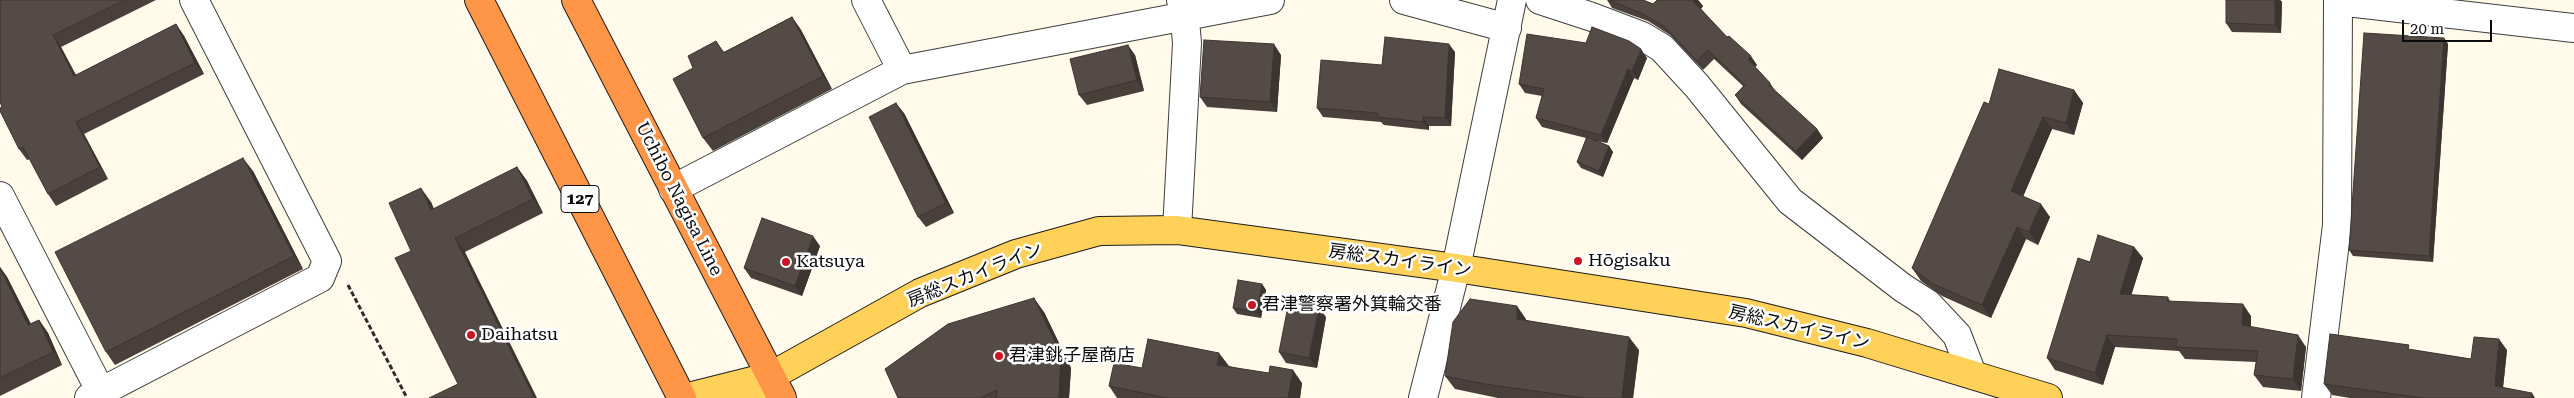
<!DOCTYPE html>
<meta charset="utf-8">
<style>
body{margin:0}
#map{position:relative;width:2574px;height:398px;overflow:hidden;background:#fffae9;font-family:"Roboto Serif",serif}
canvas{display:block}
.scale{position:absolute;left:2402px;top:20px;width:90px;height:22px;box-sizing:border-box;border:2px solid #0b0b0b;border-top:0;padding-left:6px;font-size:15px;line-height:18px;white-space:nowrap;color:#0b0b0b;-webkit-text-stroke:4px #fff;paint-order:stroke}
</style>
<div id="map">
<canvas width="2574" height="398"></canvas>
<div class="scale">20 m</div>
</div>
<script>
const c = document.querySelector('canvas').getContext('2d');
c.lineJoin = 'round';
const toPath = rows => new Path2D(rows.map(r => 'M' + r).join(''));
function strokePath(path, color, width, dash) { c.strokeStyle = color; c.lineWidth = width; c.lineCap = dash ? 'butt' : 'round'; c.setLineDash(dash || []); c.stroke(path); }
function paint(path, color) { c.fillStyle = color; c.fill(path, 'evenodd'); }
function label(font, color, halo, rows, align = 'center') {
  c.font = font + ' "Roboto Serif","Noto Sans JP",serif'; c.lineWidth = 5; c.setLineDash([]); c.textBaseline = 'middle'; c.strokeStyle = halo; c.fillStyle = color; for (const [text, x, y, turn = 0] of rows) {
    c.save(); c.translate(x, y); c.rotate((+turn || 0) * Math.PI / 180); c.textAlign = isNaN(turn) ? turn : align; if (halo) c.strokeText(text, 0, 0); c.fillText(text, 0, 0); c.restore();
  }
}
const minor = toPath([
 [866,0,902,70],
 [1404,0,1507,28],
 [1540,0,1592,17,1642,36,1662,48,1697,86,1790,201,1903,288,1928,304,1957,335,1972,374],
 [673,189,902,70,1270,0],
 [0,196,104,398],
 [1177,230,1187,43,1184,9,1181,0],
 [89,398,320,278,327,261,194,0],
 [1423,398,1456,268,1512,0],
 [2316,398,2337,225,2338,1,2574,28]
]);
const major = toPath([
 [684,398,764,378],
 [743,398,771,376,920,293,1016,254,1099,231,1177,230,1456,268,1746,313,1867,343,2048,398]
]);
const highway = toPath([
 [479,0,682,398],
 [576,0,782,398]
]);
strokePath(minor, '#3e3e3e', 30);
strokePath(major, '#1c1c1c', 30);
strokePath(highway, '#1c1c1c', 30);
strokePath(toPath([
 [348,285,407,398]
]), '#2d2d2d', 3, [5, 2.5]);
strokePath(minor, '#fff', 28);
strokePath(major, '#ffd159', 28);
strokePath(highway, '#ff9547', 28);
paint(toPath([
 [0,0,156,0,61,47,76,75,176,24,184,36,204,74,84,134,108,179,56,206,48,194,30,159,27,160,19,149,2,107],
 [1607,0,1643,0,1653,4,1657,0,1698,0,1703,6,1701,9,1727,37,1757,65,1755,67,1770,83,1776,92,1817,129,1823,138,1802,160,1741,104,1735,95,1743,86,1714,59,1703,70,1670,35,1648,21,1612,8],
 [2226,0,2280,0,2282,2,2281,33,2232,32,2226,23],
 [792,17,801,30,832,89,713,151,703,138,693,68,716,41,724,52],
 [2444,38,2448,44,2433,262,2353,256,2349,250],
 [1455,52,1451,126,1429,126,1429,130,1384,125,1381,122,1323,117,1317,108,1382,65],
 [1135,55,1144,91,1087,105,1079,95],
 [1281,55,1277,112,1207,107,1200,97],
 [1647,58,1638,80,1634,78,1607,143,1596,141,1609,146,1613,152,1603,177,1581,168,1577,162,1586,138,1542,127,1536,118,1542,96,1525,93,1519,84],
 [2074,90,2083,103,2074,135,2052,129,2023,196,2050,217,2038,245,2026,239,1991,318,1942,296,1921,281,1912,268,1989,104],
 [904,113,954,213,926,227,918,217],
 [517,167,527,181,543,213,465,252,458,384,411,251,431,202,434,209],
 [253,171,303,269,115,365,106,352],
 [820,246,802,296,751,278,744,268],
 [2134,247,2143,258,2131,295,2168,297,2170,301,2251,316,2251,327,2306,347,2301,391,2263,387,2254,375,2256,362,2185,359,2179,351,2115,347,2103,385,2055,370,2047,358,2090,262],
 [0,267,7,277,31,324,39,320,48,333,62,365,0,396],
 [1262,284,1266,290,1261,318,1237,314,1233,308],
 [1044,312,1071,368,1069,398,898,398],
 [1326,317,1317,368,1286,363,1279,352],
 [1526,319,1526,320,1639,350,1633,398,1498,398,1455,389,1445,376],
 [2413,350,2471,359,2507,350,2503,387,2531,398,2350,398,2332,395,2324,384],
 [1229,366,1302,383,1300,398,1117,398,1109,386,1142,368]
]), '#49403c');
paint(toPath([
 [1694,0,1698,0,1703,6,1700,10,1693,1],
 [2275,0,2280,0,2282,2,2281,33,2275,25],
 [792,17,801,30,832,89,823,76],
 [176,24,184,36,204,74,195,63],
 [53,35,61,47,82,87,74,76],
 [2444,38,2448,44,2433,262,2429,256],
 [1274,44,1281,55,1277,112,1270,102],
 [1449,44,1455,52,1451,126,1445,118],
 [1128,45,1135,55,1144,91,1137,80],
 [1641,49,1647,58,1638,80,1632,71],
 [1751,56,1757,65,1754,68,1748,59],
 [1628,69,1634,78,1607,143,1601,135],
 [2074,90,2083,103,2074,135,2066,123],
 [896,103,904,113,954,213,946,203],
 [1423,117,1429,126,1429,130,1423,122],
 [2043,117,2052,129,2020,204,2011,191],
 [76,122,84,134,108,179,100,167],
 [1817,129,1823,138,1802,160,1796,151],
 [1609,146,1613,152,1603,177,1599,171],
 [243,158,253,171,303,269,294,256],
 [517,167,527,181,543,213,533,199],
 [421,188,431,202,440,224,431,210],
 [2041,204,2050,217,2038,245,2029,232],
 [2017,227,2026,239,1991,318,1982,305],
 [813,236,820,246,802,296,795,286],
 [455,238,465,252,537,398,534,398],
 [2134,247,2143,258,2128,306,2120,294],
 [0,267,7,277,38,338,28,325],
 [1262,284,1266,290,1261,318,1257,312],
 [1034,298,1044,312,1071,368,1069,398,1059,398],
 [2243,304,2251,316,2250,337,2242,325],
 [1517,306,1526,319,1526,332,1517,319],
 [1319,307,1326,317,1317,368,1309,358],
 [39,320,48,333,62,365,53,352],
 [2107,335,2115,347,2103,385,2095,373],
 [2298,335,2306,347,2301,391,2293,379],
 [1629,337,1639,350,1633,398,1622,398],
 [2499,339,2507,350,2502,397,2495,386],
 [1219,353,1229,366,1226,378,1217,365],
 [1293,370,1302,383,1300,398,1288,398],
 [2532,393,2535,398,2531,398]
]), '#3c3431');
const building = toPath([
 [0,0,125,0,53,35,74,76,176,24,195,63,76,122,100,167,48,194,23,147,19,149,0,111,0,108,2,107,0,102,0,0],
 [1609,0,1643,0,1653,4,1657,0,1694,0,1693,1,1727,37,1729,36,1751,56,1748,59,1770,83,1769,85,1817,129,1796,151,1735,95,1745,85,1708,50,1697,61,1664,26,1641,13,1609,0],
 [2226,0,2275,0,2275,25,2226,23,2226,0],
 [792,17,823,76,703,138,673,79,693,68,688,56,716,41,723,53,792,17],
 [1592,27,1629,41,1641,49,1632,71,1628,69,1601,135,1536,118,1544,89,1519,84,1527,34,1586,43,1592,27],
 [2364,33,2444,38,2429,256,2349,250,2364,33],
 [1385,37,1449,44,1445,118,1423,117,1423,122,1378,117,1378,113,1317,108,1321,60,1382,65,1385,37],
 [1204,40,1274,44,1270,102,1200,97,1204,40],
 [1128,45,1137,80,1079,95,1070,59,1128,45],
 [1999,69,2074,90,2066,123,2043,117,2011,191,2041,204,2029,232,2017,227,1982,305,1933,284,1912,268,1984,102,1989,104,1999,69],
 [896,103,946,203,918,217,869,117,896,103],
 [1587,137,1609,146,1599,171,1577,162,1587,137],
 [243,158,294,256,106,352,55,252,243,158],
 [517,167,533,199,455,238,534,398,429,398,458,384,395,258,411,251,389,203,421,188,431,210,517,167],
 [762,218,813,236,795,286,744,268,762,218],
 [2098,235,2134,247,2120,294,2168,297,2167,301,2243,304,2242,325,2298,335,2293,379,2254,375,2258,351,2176,347,2177,339,2107,335,2095,373,2047,358,2078,258,2090,262,2098,235],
 [0,268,28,325,39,320,53,352,0,378,0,268],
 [1238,280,1262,284,1257,312,1233,308,1238,280],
 [1034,298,1061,354,1059,398,996,398,997,390,980,398,898,398,885,369,948,324,1034,298],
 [1470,299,1517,306,1517,319,1629,337,1622,398,1584,398,1485,384,1445,376,1453,322,1470,299],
 [1289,301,1319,307,1309,358,1279,352,1289,301],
 [2330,334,2409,345,2408,349,2471,359,2474,337,2499,339,2495,386,2532,393,2531,398,2423,398,2324,384,2330,334],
 [1148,339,1219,353,1217,365,1269,373,1270,366,1293,370,1288,398,1167,398,1109,386,1114,363,1142,368,1148,339]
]);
paint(building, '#554b46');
strokePath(building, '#3c3431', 1);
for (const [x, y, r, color] of [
 [1578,261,5,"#c81624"],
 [786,262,5,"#c81624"],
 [1252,305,5,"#c81624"],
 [471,335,5,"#c81624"],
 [999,356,5,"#c81624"]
]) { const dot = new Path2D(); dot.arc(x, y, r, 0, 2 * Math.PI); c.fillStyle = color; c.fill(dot); strokePath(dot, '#fff', 2); }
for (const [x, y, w] of [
 [580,199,38]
]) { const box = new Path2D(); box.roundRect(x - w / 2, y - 13.5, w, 27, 4); c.fillStyle = '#fff'; c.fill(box); strokePath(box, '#0b0b0b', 1); }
label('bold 16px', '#0b0b0b', null, [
 ["127",580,199]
]);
label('18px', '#0b0b0b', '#fff', [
 ["Uchibo Nagisa Line",679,199,63],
 ["房総スカイライン",1400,261,8],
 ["房総スカイライン",975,275,-22],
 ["房総スカイライン",1799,328,13]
]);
label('18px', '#0b0b0b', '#fff', [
 ["Hōgisaku",1588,261],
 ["Katsuya",796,262],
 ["君津警察署外箕輪交番",1262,305],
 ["Daihatsu",481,335],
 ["君津銚子屋商店",1009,356]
], 'left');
</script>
